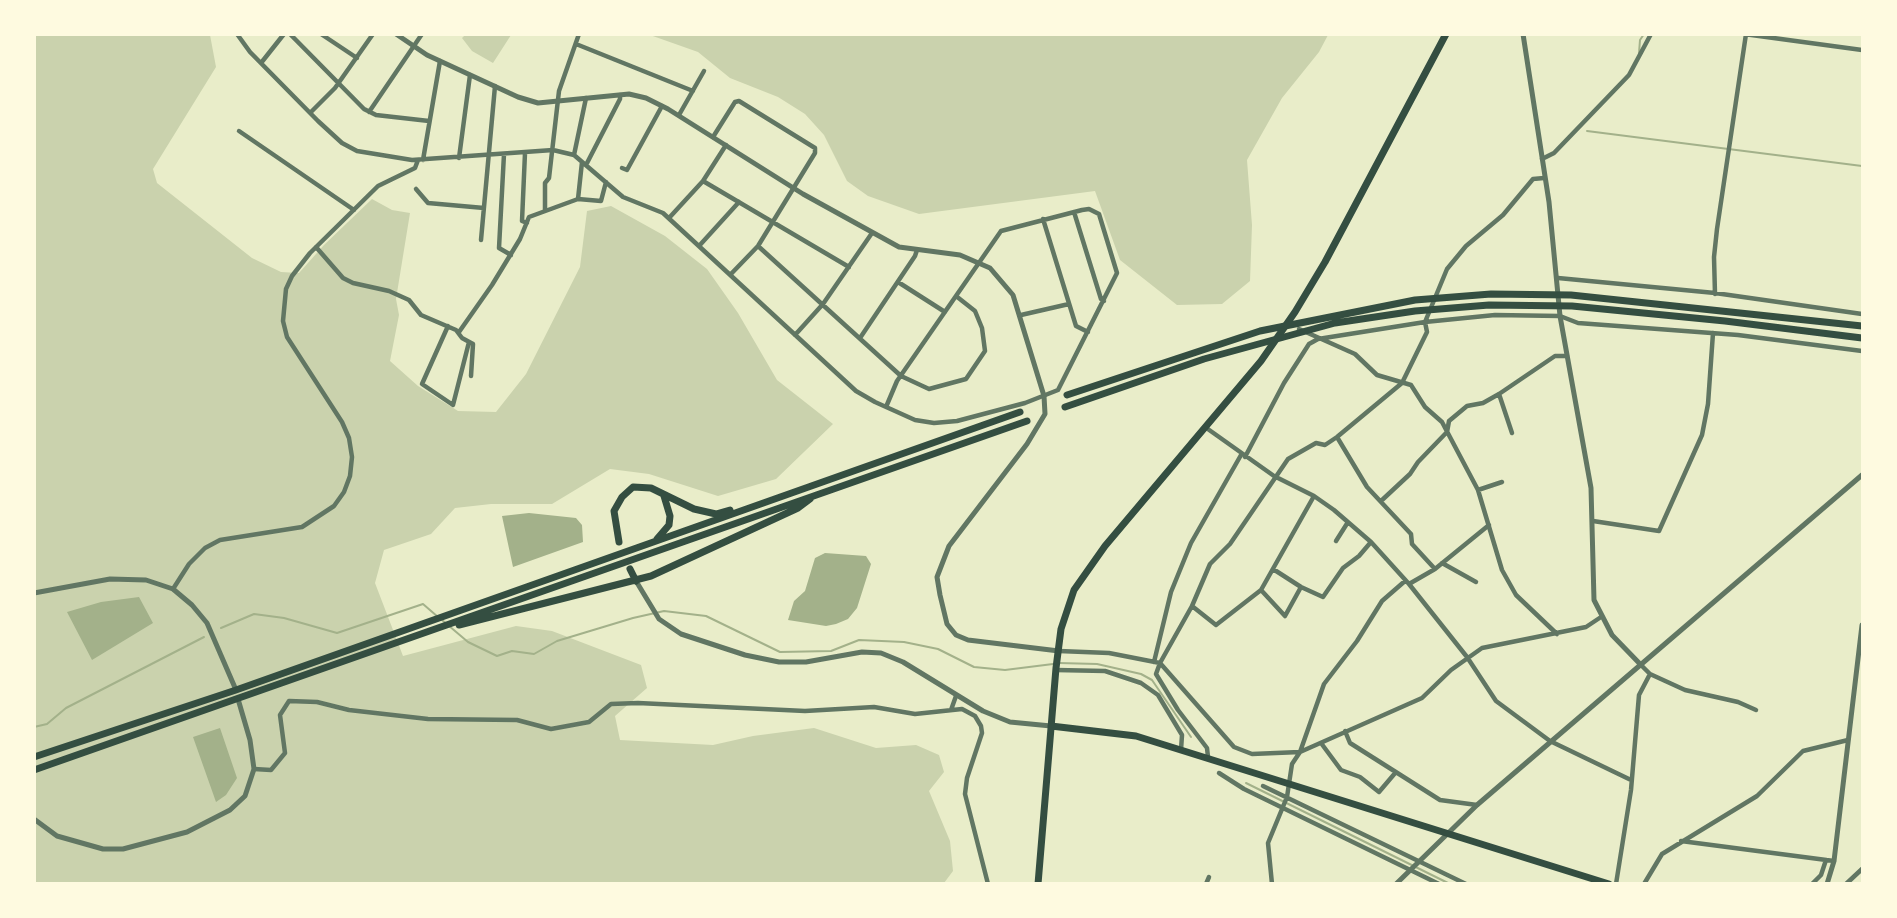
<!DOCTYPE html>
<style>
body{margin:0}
#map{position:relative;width:1897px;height:918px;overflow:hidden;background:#e9edc9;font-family:Signika,sans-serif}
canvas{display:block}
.frame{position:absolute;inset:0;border:36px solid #fefae0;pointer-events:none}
</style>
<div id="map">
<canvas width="1897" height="918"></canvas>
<div class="frame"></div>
</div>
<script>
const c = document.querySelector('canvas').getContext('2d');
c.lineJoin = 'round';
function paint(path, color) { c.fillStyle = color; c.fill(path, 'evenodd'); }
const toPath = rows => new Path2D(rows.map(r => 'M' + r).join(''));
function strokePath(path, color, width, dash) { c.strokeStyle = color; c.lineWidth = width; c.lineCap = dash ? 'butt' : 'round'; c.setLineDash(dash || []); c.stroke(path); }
paint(toPath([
 [34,35,210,35,216,67,153,169,157,183,252,258,281,272,299,273,324,245,372,199,392,210,410,213,396,299,399,315,390,361,418,386,458,411,496,412,526,374,580,267,587,211,611,206,665,236,707,269,738,313,777,380,833,424,776,479,718,496,649,474,610,469,552,504,491,504,455,508,431,534,384,550,375,583,403,656,516,626,552,631,641,665,647,688,615,716,620,740,713,745,753,736,814,728,876,748,916,745,939,755,944,772,929,791,950,841,953,871,944,883,35,883],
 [465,35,465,34,511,35,493,63,472,51,462,38],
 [650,35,1328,35,1319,52,1282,98,1247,160,1252,225,1250,281,1222,304,1177,305,1120,260,1095,191,919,214,868,196,847,181,824,135,805,114,778,97,730,78,698,52]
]), '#cad2ad');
paint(toPath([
 [529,513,576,518,582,525,583,542,513,567,502,516],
 [825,553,866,556,871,564,857,608,848,619,836,624,826,626,788,620,794,601,805,591,815,558],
 [139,597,153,623,92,660,67,612,101,602],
 [220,728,237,778,226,795,216,802,193,737]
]), '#a3b18a');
strokePath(toPath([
 [1639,53,1640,40,1644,34],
 [1587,131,1862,166],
 [442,620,468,642,497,656,512,651,534,654,557,641,633,618,664,611,706,616,780,652,831,651,859,640,904,642,938,649,974,667,1005,670,1053,664],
 [221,628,254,614,284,618,337,633,423,604,438,617],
 [1059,663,1097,664,1141,674,1152,680,1191,737],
 [34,727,47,724,66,708,204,637],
 [1246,783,1450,884]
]), '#a3b18a', 2);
strokePath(toPath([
 [237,34,250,52,318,121,342,143,357,151,412,160,553,150,574,155,623,197,663,213,856,391,875,402,915,420,934,423,957,421,1025,403,1058,390,1117,273,1099,214,1089,209,1082,210,1001,231,897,381,886,407],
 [290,34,364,109,376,115,429,121],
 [321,34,357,58],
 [1744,34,1862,50],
 [576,44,693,91],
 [261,63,284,34],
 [369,112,422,34],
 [310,113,335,88,373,34],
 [679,115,704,71],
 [239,131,354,210],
 [713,137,735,102,739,101,815,148,815,153,758,246,730,275],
 [525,153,522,221,527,223],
 [504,154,499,248,511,255],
 [574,155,586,98],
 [459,158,470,75],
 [1542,159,1554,153,1629,75,1651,34],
 [423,160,440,61],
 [586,165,620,99,620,95],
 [622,168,627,170,662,106],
 [703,181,849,267],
 [416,189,428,203,484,208],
 [578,199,582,162],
 [545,211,545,183,549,178,559,91,579,34],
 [1074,212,1101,299,1104,301],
 [669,218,703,181,726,145],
 [1043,219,1076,326,1088,332],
 [481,240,495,86],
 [699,246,739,202],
 [758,246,901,376,929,389,966,379,985,351,982,328,975,311,956,296],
 [316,247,343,278,353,283,389,291,409,300,421,315,456,330,462,338,473,344,471,376],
 [1558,278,1715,293,1862,314],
 [898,282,945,312],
 [1715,294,1714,257,1717,229,1746,34],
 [1021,315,1069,304],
 [448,326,422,384,453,405,469,342],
 [1299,329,1355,354,1377,375,1411,385,1425,407,1442,422,1478,490,1502,570,1516,595,1557,634],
 [459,332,492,285,520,239,529,217,578,199,601,201,606,182],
 [795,335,823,304,872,233],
 [860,338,915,256,917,250],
 [1499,394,1512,433],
 [1205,427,1274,476,1314,496,1334,510,1371,542,1409,584,1467,657,1496,701,1550,741,1631,780],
 [1337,437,1367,487,1411,534,1412,544,1435,569],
 [1245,457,1284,383,1309,344,1318,339,1425,322,1495,315,1560,316,1578,323,1738,335,1862,351],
 [1478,490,1502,482],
 [1381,501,1410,474,1418,462,1447,432,1449,421,1467,406,1483,403,1499,394,1555,356,1567,356],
 [1593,521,1659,531,1702,435,1708,404,1713,333],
 [1336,541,1348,522],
 [1442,563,1476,582],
 [1273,569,1301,587,1323,597,1343,568,1359,556,1371,542],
 [1409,584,1435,569,1489,525],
 [173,589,189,564,205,548,220,540,302,527,334,506,344,492,350,476,352,457,349,438,342,422,287,337,283,321,286,289,292,276,310,253,378,186,415,168,418,160],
 [1261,590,1285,616,1301,587],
 [1192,606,1210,564,1230,544,1288,459,1316,443,1325,445,1337,437,1402,383,1427,332,1425,322,1447,269,1466,246,1503,215,1533,179,1544,178],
 [1059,651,1109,653,1160,663,1234,747,1252,754,1300,752,1422,698,1451,670,1482,648,1586,627,1601,617],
 [1154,662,1171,592,1191,543,1241,455],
 [1641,665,1650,674,1685,690,1738,702,1756,710],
 [1056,670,1105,671,1141,683,1158,695,1182,735,1181,750],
 [951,710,956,696],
 [1345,731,1350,743,1440,800,1477,805],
 [1321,743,1341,770,1360,777,1379,792,1396,772],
 [1208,757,1207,748,1178,710,1156,674,1160,663,1192,606,1216,625,1261,590,1314,496],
 [254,769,271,770,285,753,280,715,289,701,317,702,349,710,428,719,517,720,551,729,589,722,611,704,638,703,805,711,874,707,915,714,962,709,975,716,981,726,982,733,967,778,965,794,988,884],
 [1219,773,1244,789,1439,884],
 [1263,786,1466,884],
 [1681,841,1834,861],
 [1206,884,1209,877],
 [1272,884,1268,843,1287,797,1292,764,1300,752,1324,684,1357,641,1382,601,1405,581],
 [1616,884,1631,790,1639,695,1650,674],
 [1644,884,1662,854,1757,796,1803,751,1848,740],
 [1812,884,1821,875,1826,860],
 [1846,884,1862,869]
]), '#617663', 4.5);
strokePath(toPath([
 [396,34,427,55,518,97,538,103,629,94,646,98,668,109,803,194,899,247,960,255,990,268,1013,295,1044,396,1045,414,1027,444,949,546,937,577,940,595,947,624,956,635,968,640,1059,651],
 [1523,34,1549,202,1560,316,1591,488,1594,600,1612,635,1641,665],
 [636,581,659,619,681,634,745,655,779,662,806,662,862,652,881,653,903,662,983,711,1010,722,1051,726],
 [34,593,110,579,146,580,173,589,192,605,207,623,236,690],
 [34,819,57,836,103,849,123,849,187,832,230,810,245,796,254,769,250,740,238,699],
 [1396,884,1477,805,1862,475],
 [1827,884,1834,861,1862,625]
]), '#617663', 5);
strokePath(toPath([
 [1051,726,1136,736,1609,884],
 [1038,884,1056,668,1061,629,1074,590,1105,546,1261,361,1295,312,1325,262,1446,34]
]), '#344e41', 7);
strokePath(toPath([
 [1067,395,1260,331,1415,300,1491,294,1571,295,1862,326],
 [1065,407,1204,359,1335,323,1415,311,1489,305,1572,306,1725,321,1862,338],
 [657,539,669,525,670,516,664,496],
 [619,542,614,511,622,497,633,487,651,488,694,509,716,514,730,510],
 [630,569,636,581],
 [459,625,651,576,798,508,810,499],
 [34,757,236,690,1020,412],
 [34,770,1027,421]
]), '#344e41', 7);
</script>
